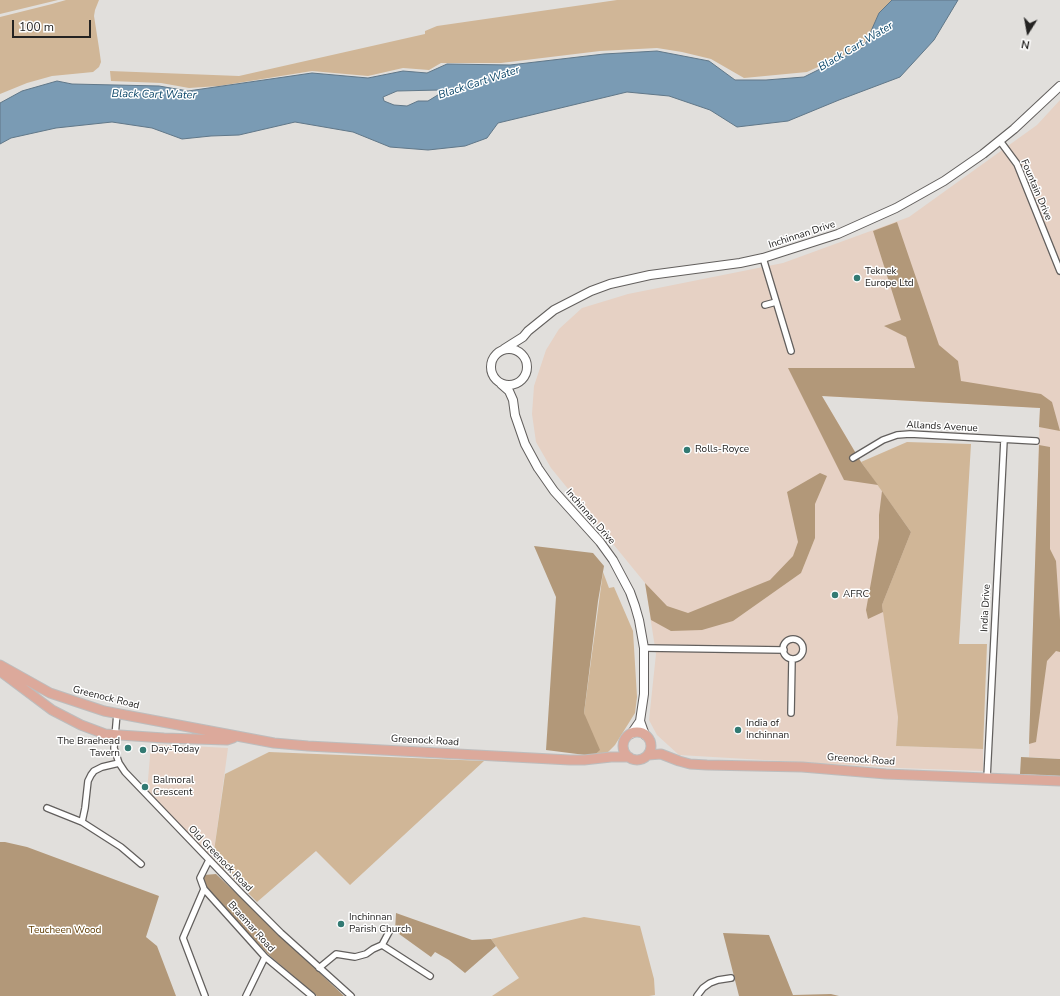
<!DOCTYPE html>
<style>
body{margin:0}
#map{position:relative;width:1060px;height:996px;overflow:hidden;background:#e1dfdc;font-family:"Nunito Sans",sans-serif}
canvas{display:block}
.north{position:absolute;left:1008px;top:12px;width:40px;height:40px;-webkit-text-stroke:3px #fff;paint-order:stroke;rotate:191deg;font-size:11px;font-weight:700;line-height:16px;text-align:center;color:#242322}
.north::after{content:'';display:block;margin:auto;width:14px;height:18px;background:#242322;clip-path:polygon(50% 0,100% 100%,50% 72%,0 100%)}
.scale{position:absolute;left:12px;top:20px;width:79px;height:18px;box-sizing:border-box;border:2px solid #242322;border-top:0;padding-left:5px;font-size:12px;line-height:14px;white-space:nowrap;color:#242322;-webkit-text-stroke:3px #fff;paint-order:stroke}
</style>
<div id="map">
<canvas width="1060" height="996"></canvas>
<div class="north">N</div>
<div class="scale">100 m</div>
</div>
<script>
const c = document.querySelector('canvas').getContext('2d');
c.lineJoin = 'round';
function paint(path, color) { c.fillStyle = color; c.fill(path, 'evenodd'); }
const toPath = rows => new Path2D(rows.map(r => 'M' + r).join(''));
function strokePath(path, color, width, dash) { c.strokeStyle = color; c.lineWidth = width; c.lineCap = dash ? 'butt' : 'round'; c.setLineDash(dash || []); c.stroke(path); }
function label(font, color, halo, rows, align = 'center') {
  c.font = font + ' "Nunito Sans",sans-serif'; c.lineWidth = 3; c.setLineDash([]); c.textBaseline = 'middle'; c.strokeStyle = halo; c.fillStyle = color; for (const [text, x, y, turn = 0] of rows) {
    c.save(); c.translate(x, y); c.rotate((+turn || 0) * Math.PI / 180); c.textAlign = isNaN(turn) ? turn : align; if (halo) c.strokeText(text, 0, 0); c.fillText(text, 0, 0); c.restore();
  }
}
paint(toPath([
 [1060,100,1060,759,1029,757,1040,408,822,396,861,462,911,532,896,746,983,749,983,771,900,768,679,755,657,735,649,720,656,654,645,583,551,468,536,442,532,414,534,386,546,350,559,329,582,308,628,294,783,263,909,217,1037,125],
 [151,744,228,748,213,858,147,792]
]), '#e6d1c4');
paint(toPath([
 [0,0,58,0,0,14],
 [66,0,99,0,95,10,94,16,99,48,101,62,99,67,93,72,52,76,27,83,0,94,0,17,52,4],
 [617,0,892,0,879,13,873,29,861,47,807,72,744,78,711,59,682,52,657,48,600,51,501,63,441,63,429,70,403,68,368,76,312,71,219,86,189,88,161,83,111,81,110,71,239,76,425,34,425,31,437,26],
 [907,442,971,444,959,644,987,644,983,749,896,746,898,717,882,605,911,532,861,462],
 [603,572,609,588,614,587,633,631,637,697,635,713,615,745,608,752,593,756,584,713],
 [269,752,484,761,350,885,316,851,257,902,213,858,225,774],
 [584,917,640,926,654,979,655,995,649,996,492,996,519,978,491,939]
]), '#d0b697');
paint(toPath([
 [897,222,939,345,958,361,961,381,1041,394,1052,402,1060,431,1039,427,1040,408,822,396,861,462,878,485,844,480,788,368,915,368,906,337,884,326,901,320,873,231],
 [1039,445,1050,447,1050,549,1056,561,1060,620,1060,652,1056,651,1047,661,1036,742,1029,744],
 [820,473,827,476,815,504,815,538,801,573,733,621,702,630,671,631,651,620,645,583,667,606,688,613,770,580,793,556,798,542,787,492],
 [882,491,911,532,882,605,883,612,868,619,866,610,879,538,879,515],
 [534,546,593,553,604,566,598,601,584,713,600,750,593,756,546,750,556,597],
 [1021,757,1060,759,1060,776,1020,774],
 [0,842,5,842,27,847,159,896,146,937,157,946,176,996,0,996],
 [216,874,344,996,317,996,270,956,207,890,204,880,204,875],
 [396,913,472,940,491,939,496,946,465,973,449,960,435,952,431,957,395,931],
 [723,933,769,935,793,995,831,994,839,996,739,996]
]), '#b29879');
const water = toPath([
 [892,0,958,0,934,40,900,77,839,100,788,121,737,127,710,110,669,96,627,92,498,123,487,138,465,146,428,150,390,147,353,132,295,122,239,135,211,136,182,139,152,128,112,122,56,128,11,138,0,144,0,103,22,91,57,81,72,84,159,86,188,91,312,73,368,78,403,71,427,73,447,64,510,65,604,54,657,51,709,61,735,80,766,80,804,77,864,47,879,13,892,0],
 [440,90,441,93,428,101,418,101,407,106,394,105,384,101,383,97,397,91,440,90]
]);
paint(water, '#7a9bb4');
strokePath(water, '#607788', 1);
const street = toPath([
 [1000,141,1017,164,1060,271],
 [763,258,791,351],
 [765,305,776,302],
 [853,458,883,440,897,435,910,434,1036,441],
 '783 649a10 10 0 1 1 20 0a10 10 0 1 1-20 0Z',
 [644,648,784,650],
 [117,713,114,748,119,763,125,772,241,893,281,933,351,996],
 [791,713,792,659],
 [987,778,1004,440],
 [47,808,82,822,121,847,141,864],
 [82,822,85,808,88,781,91,775,94,771,102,767,119,763],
 [209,860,200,878,204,889,265,957,312,996],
 [204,889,183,938,205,996],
 [382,945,430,976],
 [319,968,336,954,355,957,366,954,373,949,382,945,389,932],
 [246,996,265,957],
 [697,996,703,988,710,983,718,980,731,978]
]);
const secondary = toPath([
 '491 367a18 18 0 1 1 36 0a18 18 0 1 1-36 0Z',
 [504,349,523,337,528,331,554,310,591,291,610,284,650,275,740,263,763,258,838,234,896,208,944,181,983,154,1014,129,1060,86],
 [501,384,509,391,513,400,515,415,525,444,538,468,554,491,600,542,613,560,630,592,635,606,639,620,644,648,644,694,640,721,631,734],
 [640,721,645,735]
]);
const primary = toPath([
 [0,665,50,693,104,711,274,743,308,746,570,760,584,760,611,757,629,757],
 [0,671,52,710,81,725,105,734,164,738,227,740,233,738],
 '623 746a14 14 0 1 1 28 0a14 14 0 1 1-28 0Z',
 [648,755,661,754,679,761,690,764,707,765,802,767,886,774,1060,781]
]);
strokePath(street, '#625f5d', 8);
strokePath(secondary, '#625f5d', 10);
strokePath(primary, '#bdbdbd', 11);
strokePath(street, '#fff', 5.5);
strokePath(secondary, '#fff', 8);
strokePath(primary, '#dca99b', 9);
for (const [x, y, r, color] of [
 [857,278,4,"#327a73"],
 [687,450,4,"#327a73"],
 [835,595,4,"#327a73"],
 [738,730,4,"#327a73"],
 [128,748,4,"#327a73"],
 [143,750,4,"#327a73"],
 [145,787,4,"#327a73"],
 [341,924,4,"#327a73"]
]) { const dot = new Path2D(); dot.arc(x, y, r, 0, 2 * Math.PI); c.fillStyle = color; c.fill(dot); strokePath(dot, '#fff', 1.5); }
label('10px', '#242322', '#fff', [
 ["Fountain Drive",1036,190,67],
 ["Inchinnan Drive",802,235,-18],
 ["Allands Avenue",942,427,3],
 ["Inchinnan Drive",590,517,49],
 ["India Drive",986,608,-87],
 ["Greenock Road",106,698,14],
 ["Greenock Road",425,741,3],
 ["Greenock Road",861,760,4],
 ["Old Greenock Road",220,859,46],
 ["Braemar Road",251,927,48]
]);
label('10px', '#242322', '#fff', [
 ["Teknek",865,272],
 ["Europe Ltd",865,284],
 ["Rolls-Royce",695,450],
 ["AFRC",843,595],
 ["India of",746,724],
 ["Inchinnan",746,736],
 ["The Braehead",120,742,"right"],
 ["Tavern",120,754,"right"],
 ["Day-Today",151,750],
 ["Balmoral",153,781],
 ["Crescent",153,793],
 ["Inchinnan",349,918],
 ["Parish Church",349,930]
], 'left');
label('10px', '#603c02', '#fff', [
 ["Teucheen Wood",65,931]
]);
label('italic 11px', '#094568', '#fff', [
 ["Black Cart Water",856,47,-31],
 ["Black Cart Water",479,83,-18],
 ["Black Cart Water",154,95,1]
]);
</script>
